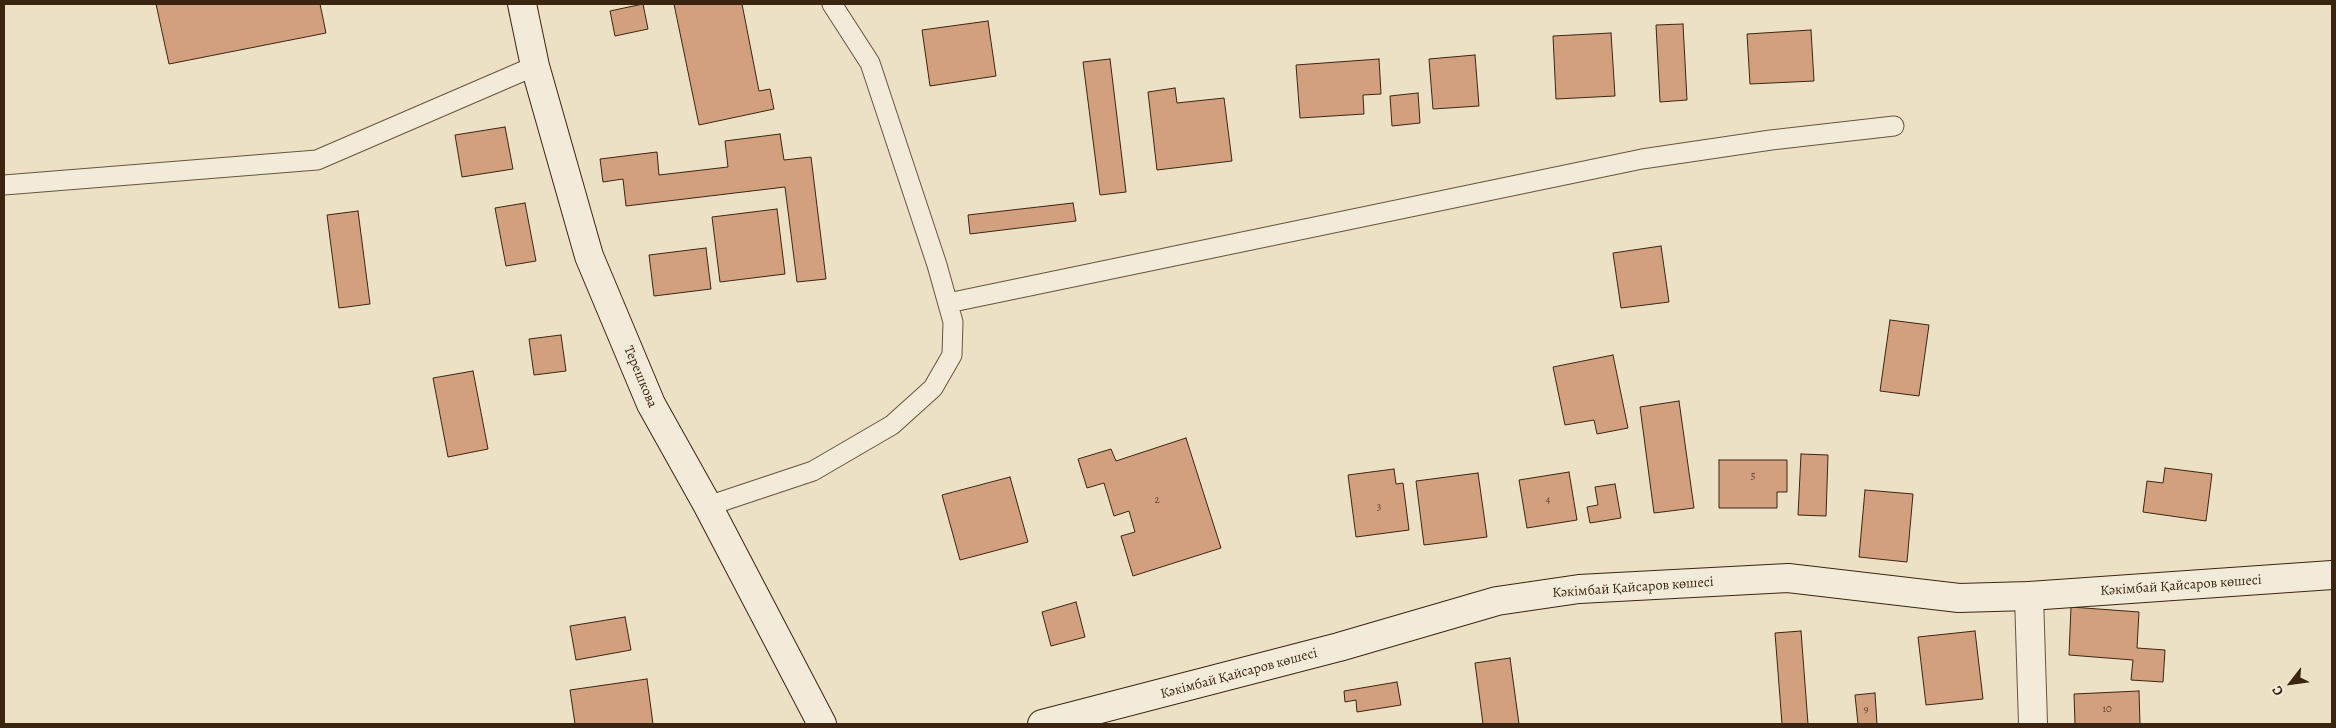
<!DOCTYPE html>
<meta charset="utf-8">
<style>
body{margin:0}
#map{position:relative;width:2336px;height:728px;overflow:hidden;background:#ece0c5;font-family:Alegreya,serif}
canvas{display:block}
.frame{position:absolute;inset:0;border:5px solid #3c2510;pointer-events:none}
.north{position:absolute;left:2266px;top:658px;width:50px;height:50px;-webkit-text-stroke:4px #f3ebd9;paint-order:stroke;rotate:240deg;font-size:14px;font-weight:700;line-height:20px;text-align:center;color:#3c2510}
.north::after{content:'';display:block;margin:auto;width:18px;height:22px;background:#3c2510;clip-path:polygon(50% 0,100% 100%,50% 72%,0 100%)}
</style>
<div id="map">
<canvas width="2336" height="728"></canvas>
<div class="frame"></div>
<div class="north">С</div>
</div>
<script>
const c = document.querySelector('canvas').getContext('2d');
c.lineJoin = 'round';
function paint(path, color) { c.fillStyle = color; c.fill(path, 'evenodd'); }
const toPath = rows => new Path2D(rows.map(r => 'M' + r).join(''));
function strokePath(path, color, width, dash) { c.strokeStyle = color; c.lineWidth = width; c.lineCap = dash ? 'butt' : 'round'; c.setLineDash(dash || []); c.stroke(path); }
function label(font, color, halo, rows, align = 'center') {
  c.font = font + ' Alegreya,serif'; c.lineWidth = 4; c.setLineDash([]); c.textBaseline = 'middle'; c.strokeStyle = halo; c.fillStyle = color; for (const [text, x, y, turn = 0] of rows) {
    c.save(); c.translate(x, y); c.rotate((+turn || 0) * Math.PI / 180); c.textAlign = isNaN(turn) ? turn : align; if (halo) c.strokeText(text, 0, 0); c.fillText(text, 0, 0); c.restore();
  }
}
const building = toPath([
 [156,4,320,4,326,33,169,64,156,4],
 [643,4,648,29,615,36,610,11,643,4],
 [674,4,742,4,759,91,770,89,774,109,699,125,674,4],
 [988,21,996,76,930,86,922,30,988,21],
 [1683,24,1687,100,1660,102,1656,25,1683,24],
 [1811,30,1814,81,1750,84,1747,34,1811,30],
 [1611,33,1615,96,1556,99,1553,36,1611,33],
 [1475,55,1479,106,1433,109,1429,59,1475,55],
 [1110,59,1126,192,1100,195,1083,62,1110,59],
 [1379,59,1381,94,1363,95,1364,114,1300,118,1296,65,1379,59],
 [1175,88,1177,103,1224,98,1232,161,1157,170,1148,92,1175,88],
 [1418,93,1420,123,1392,126,1390,96,1418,93],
 [505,127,513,169,462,177,455,135,505,127],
 [780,134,784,160,811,157,826,279,797,282,785,187,626,206,623,179,603,182,600,159,657,152,659,175,728,167,725,141,780,134],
 [525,203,536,261,506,266,495,208,525,203],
 [1073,203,1076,221,970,234,968,215,1073,203],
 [777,209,785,274,720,282,712,217,777,209],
 [358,211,370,304,339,308,327,215,358,211],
 [1661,246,1669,302,1621,308,1613,253,1661,246],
 [706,248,711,289,654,296,649,255,706,248],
 [1890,320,1929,325,1919,396,1880,391,1890,320],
 [561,335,566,371,534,375,529,339,561,335],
 [1613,355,1628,428,1597,434,1594,420,1565,425,1553,367,1613,355],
 [473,371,488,449,448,457,433,378,473,371],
 [1679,401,1694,508,1654,513,1640,407,1679,401],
 [1186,438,1221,548,1133,576,1121,536,1135,532,1129,511,1114,516,1104,483,1087,488,1078,459,1111,449,1116,461,1186,438],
 [1801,454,1828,455,1826,516,1798,515,1801,454],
 [1719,460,1787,460,1787,492,1777,492,1777,508,1719,508,1719,460],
 [2165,468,2212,474,2206,521,2143,512,2147,481,2163,483,2165,468],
 [1394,469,1396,484,1403,483,1409,530,1356,537,1348,475,1394,469],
 [1569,472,1577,520,1527,528,1519,480,1569,472],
 [1478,473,1487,537,1424,545,1416,481,1478,473],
 [1010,477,1028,542,960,560,942,495,1010,477],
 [1615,484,1621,518,1590,523,1587,507,1598,505,1595,487,1615,484],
 [1865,490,1913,494,1907,562,1859,557,1865,490],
 [1076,602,1085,637,1051,646,1042,612,1076,602],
 [2071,607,2139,612,2137,648,2165,650,2163,682,2131,680,2133,660,2069,655,2071,607],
 [625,617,631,650,576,660,570,626,625,617],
 [1801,631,1808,724,1782,724,1775,633,1801,631],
 [1975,631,1983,699,1926,705,1918,637,1975,631],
 [1510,658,1519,724,1483,724,1475,663,1510,658],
 [647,679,653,724,575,724,570,690,647,679],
 [1397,682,1401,705,1357,712,1356,700,1345,702,1344,691,1397,682],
 [2139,691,2140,724,2075,724,2074,694,2139,691],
 [1875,693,1877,724,1858,724,1855,695,1875,693]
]);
paint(building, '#d2a07f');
strokePath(building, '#3c2510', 1);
const lane = toPath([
 [4,185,317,160,535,66],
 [948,303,1642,159,1771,140,1894,126],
 [708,506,813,471,892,425,933,388,952,355,953,322,937,265,870,63,832,4]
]);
const street = toPath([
 [2029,596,2033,724]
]);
const secondary = toPath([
 [522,4,535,66,589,256,651,404,708,506,822,724],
 [1042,724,1339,647,1497,601,1579,589,1788,578,1959,598,2029,596,2332,575]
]);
strokePath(lane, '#68543d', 21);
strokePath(street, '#68543d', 30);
strokePath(secondary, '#3c2510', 30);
strokePath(lane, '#f3ebd9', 19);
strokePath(street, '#f3ebd9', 28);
strokePath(secondary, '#f3ebd9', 28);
label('11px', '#62442c', null, [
 ["5",1753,476],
 ["2",1157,500],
 ["4",1548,500],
 ["3",1379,507],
 ["9",1866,709],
 ["10",2107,709]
]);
label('14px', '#3c2510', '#f3ebd9', [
 ["Терешкова",640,377,67],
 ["Кәкімбай Қайсаров көшесі",2181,586,-4],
 ["Кәкімбай Қайсаров көшесі",1633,588,-4],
 ["Кәкімбай Қайсаров көшесі",1239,674,-15]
]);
</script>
